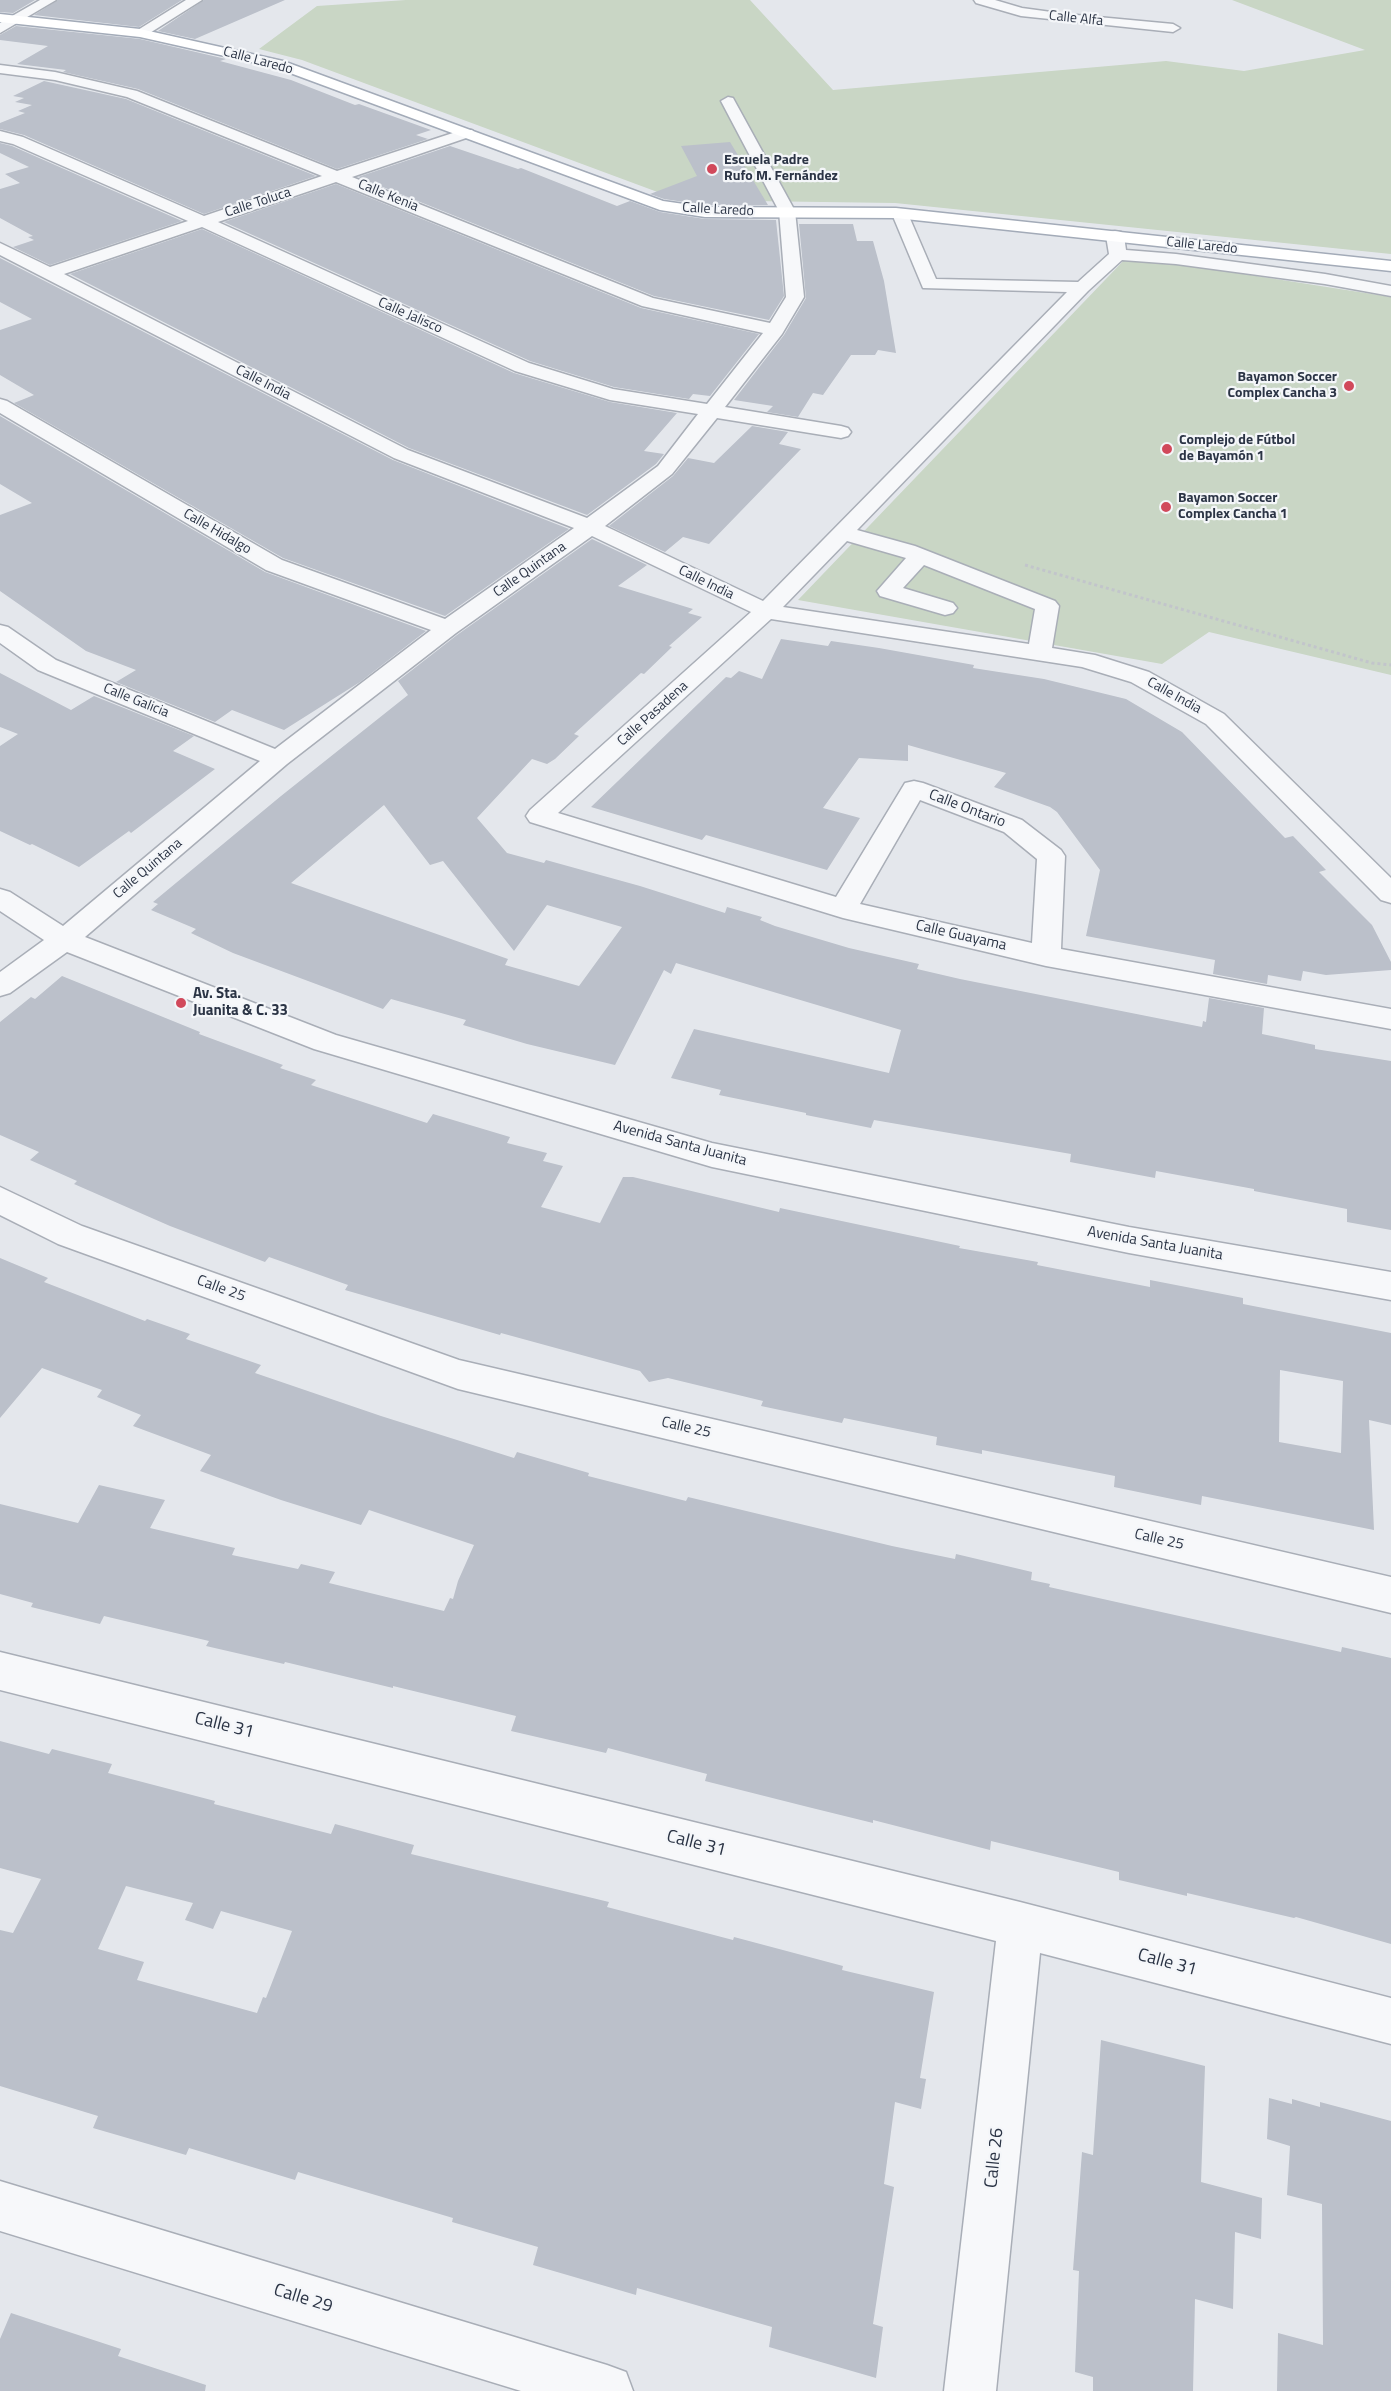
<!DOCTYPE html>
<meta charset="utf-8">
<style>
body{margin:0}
canvas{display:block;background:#e4e7ec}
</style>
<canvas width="1391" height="2391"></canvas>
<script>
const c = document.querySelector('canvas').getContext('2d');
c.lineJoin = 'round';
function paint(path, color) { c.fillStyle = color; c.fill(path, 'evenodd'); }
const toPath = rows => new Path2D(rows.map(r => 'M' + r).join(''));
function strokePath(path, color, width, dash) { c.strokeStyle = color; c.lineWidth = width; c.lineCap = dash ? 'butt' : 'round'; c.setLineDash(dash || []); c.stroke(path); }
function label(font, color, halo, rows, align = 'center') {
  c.font = font + ' "Titillium Web",sans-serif'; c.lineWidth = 4.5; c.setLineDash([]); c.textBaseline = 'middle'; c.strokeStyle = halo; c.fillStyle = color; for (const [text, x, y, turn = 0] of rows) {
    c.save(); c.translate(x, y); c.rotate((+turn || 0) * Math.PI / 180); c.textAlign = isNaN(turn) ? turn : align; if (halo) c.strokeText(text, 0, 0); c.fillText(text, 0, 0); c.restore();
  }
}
paint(toPath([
 [406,0,750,0,833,90,1166,61,1244,71,1365,50,1232,0,1391,0,1391,254,895,203,679,200,302,60,259,49,317,6],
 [1128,256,1391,297,1391,675,1209,632,1162,664,798,600]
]), '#c9d6c5');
paint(toPath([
 [0,0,35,0,13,13,0,12],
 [58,0,182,0,139,27,34,15],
 [204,0,285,0,195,39,158,31],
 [16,26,140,39,226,59,220,61,291,80,355,105,359,104,431,130,416,135,428,139,337,169,138,89,63,72,66,70,17,64,48,46,0,40,0,35],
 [44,81,126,99,316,176,204,214,24,135,0,129,0,123,25,113,18,111,32,105,15,102,24,98,13,96],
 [730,142,768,205,705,205,664,199,650,194,697,176,681,146],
 [0,143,12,146,182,221,50,265,13,247,34,240,28,237,33,236,0,218,0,189,20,183,5,174,29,167,0,153],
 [450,146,518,169,521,168,617,206,630,201,660,212,705,219,776,220,784,296,769,320,654,296,358,177],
 [336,184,641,308,759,334,710,396,693,394,689,399,614,387,530,361,224,222],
 [799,224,853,224,857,241,873,241,884,281,896,353,878,350,875,355,851,355,823,395,813,393,798,417,767,412,773,406,734,400,784,335,806,298],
 [202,229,514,373,610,402,677,413,644,451,664,454,656,464,587,515,409,448,70,274],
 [0,258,393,460,569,529,445,616,283,558,14,403,34,395,0,375,0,330,32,319,0,302],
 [0,416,265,572,426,631,360,682,284,730,232,710,215,722,116,682,136,670,86,651,0,591,0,515,32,503,0,484],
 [752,426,788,432,779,444,801,449,709,544,683,537,665,552,609,526,673,476,688,458,714,463],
 [592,539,647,565,618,586,693,609,688,613,702,617,669,646,672,647,644,674,641,673,574,734,579,736,555,759,547,764,532,759,477,818,507,853,544,863,546,860,640,886,725,913,727,907,762,917,760,920,775,926,849,948,919,964,917,969,960,979,1202,1027,1203,1021,1206,1022,1209,998,1264,1008,1262,1034,1315,1045,1315,1049,1391,1061,1391,1230,1347,1222,1347,1209,1254,1191,1254,1189,1156,1171,1155,1178,1070,1162,1071,1154,874,1120,871,1128,806,1115,806,1113,719,1095,721,1090,671,1078,694,1029,889,1073,901,1030,676,963,671,974,664,970,615,1065,527,1044,463,1025,466,1020,391,999,383,1009,233,953,191,933,196,929,151,910,158,904,153,902,281,796,408,695,398,681,457,635],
 [384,805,430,865,443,861,514,951,547,905,622,927,579,986,505,965,508,959,291,883],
 [781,639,828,646,831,641,879,648,974,665,973,668,1044,679,1126,699,1182,732,1285,838,1293,836,1326,870,1319,872,1372,925,1391,962,1391,970,1326,975,1303,971,1301,981,1268,975,1267,984,1213,974,1215,960,1086,936,1100,870,1057,812,1050,807,994,787,1006,773,908,745,908,761,859,758,823,808,860,818,827,870,706,835,702,840,591,807,726,677,731,678,739,671,762,679],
 [0,673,71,710,94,696,194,736,173,751,215,769,131,833,129,831,79,867,32,844,30,845,0,831,0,746,18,734,0,727],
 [62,976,200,1032,199,1034,283,1065,280,1068,316,1080,311,1085,427,1123,433,1114,510,1137,507,1143,547,1153,543,1161,563,1166,541,1207,600,1223,623,1177,633,1177,779,1212,780,1208,960,1246,959,1248,1038,1262,1037,1265,1150,1287,1150,1280,1243,1298,1243,1304,1391,1333,1391,1425,1369,1420,1374,1530,1202,1496,1201,1505,1114,1487,1115,1476,982,1450,982,1454,936,1445,937,1437,844,1418,842,1423,761,1406,763,1401,668,1378,649,1382,640,1371,501,1333,500,1335,345,1290,348,1285,269,1257,265,1262,170,1226,74,1184,77,1181,30,1160,39,1152,0,1135,0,1022,31,997,35,999],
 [1280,1370,1343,1381,1341,1453,1279,1442],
 [0,1258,48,1278,44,1282,145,1321,147,1319,190,1334,186,1339,261,1365,255,1373,381,1416,514,1458,517,1452,589,1473,588,1476,686,1501,688,1497,892,1546,955,1559,956,1554,1032,1572,1031,1580,1050,1584,1049,1587,1341,1652,1342,1647,1391,1658,1391,1944,1296,1917,1294,1918,1187,1893,1187,1896,1119,1880,1119,1872,991,1841,990,1850,873,1820,873,1823,808,1807,705,1781,707,1774,608,1748,606,1753,511,1731,516,1716,393,1686,393,1688,285,1662,284,1664,206,1646,209,1641,104,1616,100,1624,31,1607,33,1603,0,1594,0,1504,78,1523,99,1485,165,1500,150,1528,235,1548,232,1555,298,1569,301,1564,335,1572,329,1583,444,1611,450,1598,453,1599,458,1581,474,1545,369,1510,361,1525,281,1500,200,1471,211,1455,133,1426,141,1415,97,1397,102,1390,42,1368,0,1418],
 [0,1741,49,1754,52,1749,112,1764,108,1773,215,1801,214,1804,331,1834,335,1824,414,1845,411,1854,609,1902,607,1907,733,1940,734,1937,843,1966,842,1970,934,1992,920,2078,926,2079,921,2109,895,2102,884,2184,894,2187,873,2324,883,2327,876,2378,769,2347,772,2327,637,2288,636,2295,533,2265,538,2247,452,2222,453,2218,298,2172,295,2180,189,2148,186,2155,93,2128,98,2116,0,2086,0,1930,13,1933,41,1879,0,1868],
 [126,1886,193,1903,185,1920,213,1929,221,1911,292,1931,266,1998,263,1997,257,2013,137,1980,144,1962,98,1949],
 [1101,2040,1205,2066,1201,2182,1262,2198,1261,2239,1235,2232,1233,2309,1195,2299,1193,2391,1093,2391,1093,2377,1075,2372,1079,2271,1073,2270,1082,2152,1093,2155],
 [1269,2098,1292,2104,1292,2099,1320,2107,1320,2102,1391,2121,1391,2391,1277,2391,1278,2333,1323,2345,1322,2204,1287,2195,1290,2146,1267,2139],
 [11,2313,121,2349,118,2356,206,2385,205,2391,0,2391,0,2339]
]), '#bbc0ca');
const minor = toPath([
 [40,0,56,0,0,33,0,23,40,0],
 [186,0,202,0,145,36,135,36,133,33,186,0],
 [974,0,995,0,1022,8,1066,14,1173,24,1180,28,1173,32,1021,16,976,3,974,0],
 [0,65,55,72,137,91,337,171,462,130,472,130,475,133,472,136,352,177,653,298,770,323,786,297,779,211,721,101,728,97,733,98,795,211,804,297,782,334,725,407,841,426,848,428,851,432,848,436,841,438,717,418,672,474,605,526,763,601,1067,292,923,288,892,214,894,210,900,209,908,214,936,279,1078,282,1109,254,1106,236,1109,232,1115,231,1121,232,1124,236,1126,250,1176,254,1325,274,1391,286,1391,296,1325,284,1176,264,1122,260,1088,291,857,530,915,546,1055,601,1059,606,1052,648,1095,655,1149,672,1224,714,1391,878,1391,903,1381,900,1206,724,1131,682,1082,667,771,619,558,813,836,897,905,783,914,781,923,783,1022,820,1061,850,1065,856,1061,949,1391,1009,1391,1029,1046,966,843,918,530,822,526,816,530,810,751,612,592,536,456,633,287,764,85,937,336,1035,712,1143,1129,1227,1391,1272,1391,1300,1129,1253,712,1167,314,1049,67,952,10,993,0,996,0,972,44,940,0,911,0,889,10,892,63,926,260,761,38,670,0,643,0,625,8,627,56,660,275,749,431,630,266,570,0,413,0,399,7,401,282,560,445,619,574,528,394,458,0,255,0,243,50,267,188,221,13,144,0,141,0,131,23,137,204,216,322,176,127,97,55,80,0,73,0,65],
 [336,182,642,306,763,333,707,404,613,389,529,363,218,222,336,182],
 [202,227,515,371,610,400,698,414,658,466,587,518,408,450,64,274,202,227],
 [847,541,906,558,877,591,880,596,945,615,953,613,957,608,953,603,903,588,924,565,1035,609,1029,644,783,607,847,541],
 [920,800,1004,832,1037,859,1032,943,860,904,920,800],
 [0,1187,82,1226,459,1360,1391,1577,1391,1613,458,1389,58,1244,0,1215,0,1187],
 [0,1652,1020,1902,1391,1998,1391,2044,1040,1953,996,2391,944,2391,996,1941,0,1690,0,1652],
 [0,2181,607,2365,626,2372,633,2391,521,2391,0,2231,0,2181]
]);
const major = toPath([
 [0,14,140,29,283,61,663,201,705,207,896,208,1391,261,1391,271,896,218,705,217,660,210,274,67,140,37,0,22,0,14]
]);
strokePath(minor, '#a9aeb7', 3);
strokePath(major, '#a3abb8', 3);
strokePath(toPath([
 [1025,565,1372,663,1391,665]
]), '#c2c5cb', 3, [3, 3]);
paint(minor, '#f7f8fa');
paint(major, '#fff');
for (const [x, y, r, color] of [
 [712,169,6,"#d1495b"],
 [1349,386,6,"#d1495b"],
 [1167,449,6,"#d1495b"],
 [1166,507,6,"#d1495b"],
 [181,1003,6,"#d1495b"]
]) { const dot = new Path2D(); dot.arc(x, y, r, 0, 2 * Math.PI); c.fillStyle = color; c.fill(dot); strokePath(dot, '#f4f6f9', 2); }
label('14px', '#2b3445', '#f4f6f9', [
 ["Calle Alfa",1076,19,6],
 ["Calle Laredo",258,61,15],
 ["Calle Kenia",388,196,22],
 ["Calle Toluca",258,203,-18],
 ["Calle Laredo",718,210,3],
 ["Calle Laredo",1202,246,6],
 ["Calle Jalisco",410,316,24],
 ["Calle India",263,383,27],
 ["Calle Hidalgo",217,532,30],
 ["Calle Quintana",530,570,-35],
 ["Calle India",706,583,26],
 ["Calle India",1174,696,29],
 ["Calle Galicia",136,701,22],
 ["Calle Pasadena",653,714,-42],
 ["Calle Quintana",148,869,-40]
]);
label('bold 14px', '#2b3445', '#f4f6f9', [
 ["Escuela Padre",724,161],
 ["Rufo M. Fernández",724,177],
 ["Bayamon Soccer",1337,378,"right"],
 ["Complex Cancha 3",1337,394,"right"],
 ["Complejo de Fútbol",1179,441],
 ["de Bayamón 1",1179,457],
 ["Bayamon Soccer",1178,499],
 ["Complex Cancha 1",1178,515]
], 'left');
label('15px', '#2b3445', '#f4f6f9', [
 ["Calle Ontario",967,809,21],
 ["Calle Guayama",961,936,13],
 ["Avenida Santa Juanita",680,1144,15],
 ["Avenida Santa Juanita",1155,1244,10],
 ["Calle 25",221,1289,20],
 ["Calle 25",686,1428,13],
 ["Calle 25",1159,1540,13]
]);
label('bold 15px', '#2b3445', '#f4f6f9', [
 ["Av. Sta.",193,994],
 ["Juanita & C. 33",193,1011]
], 'left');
label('18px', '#2b3445', '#f4f6f9', [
 ["Calle 31",224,1726,14],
 ["Calle 31",696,1844,14],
 ["Calle 31",1167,1963,15],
 ["Calle 26",995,2158,-84],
 ["Calle 29",303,2299,17]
]);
</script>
